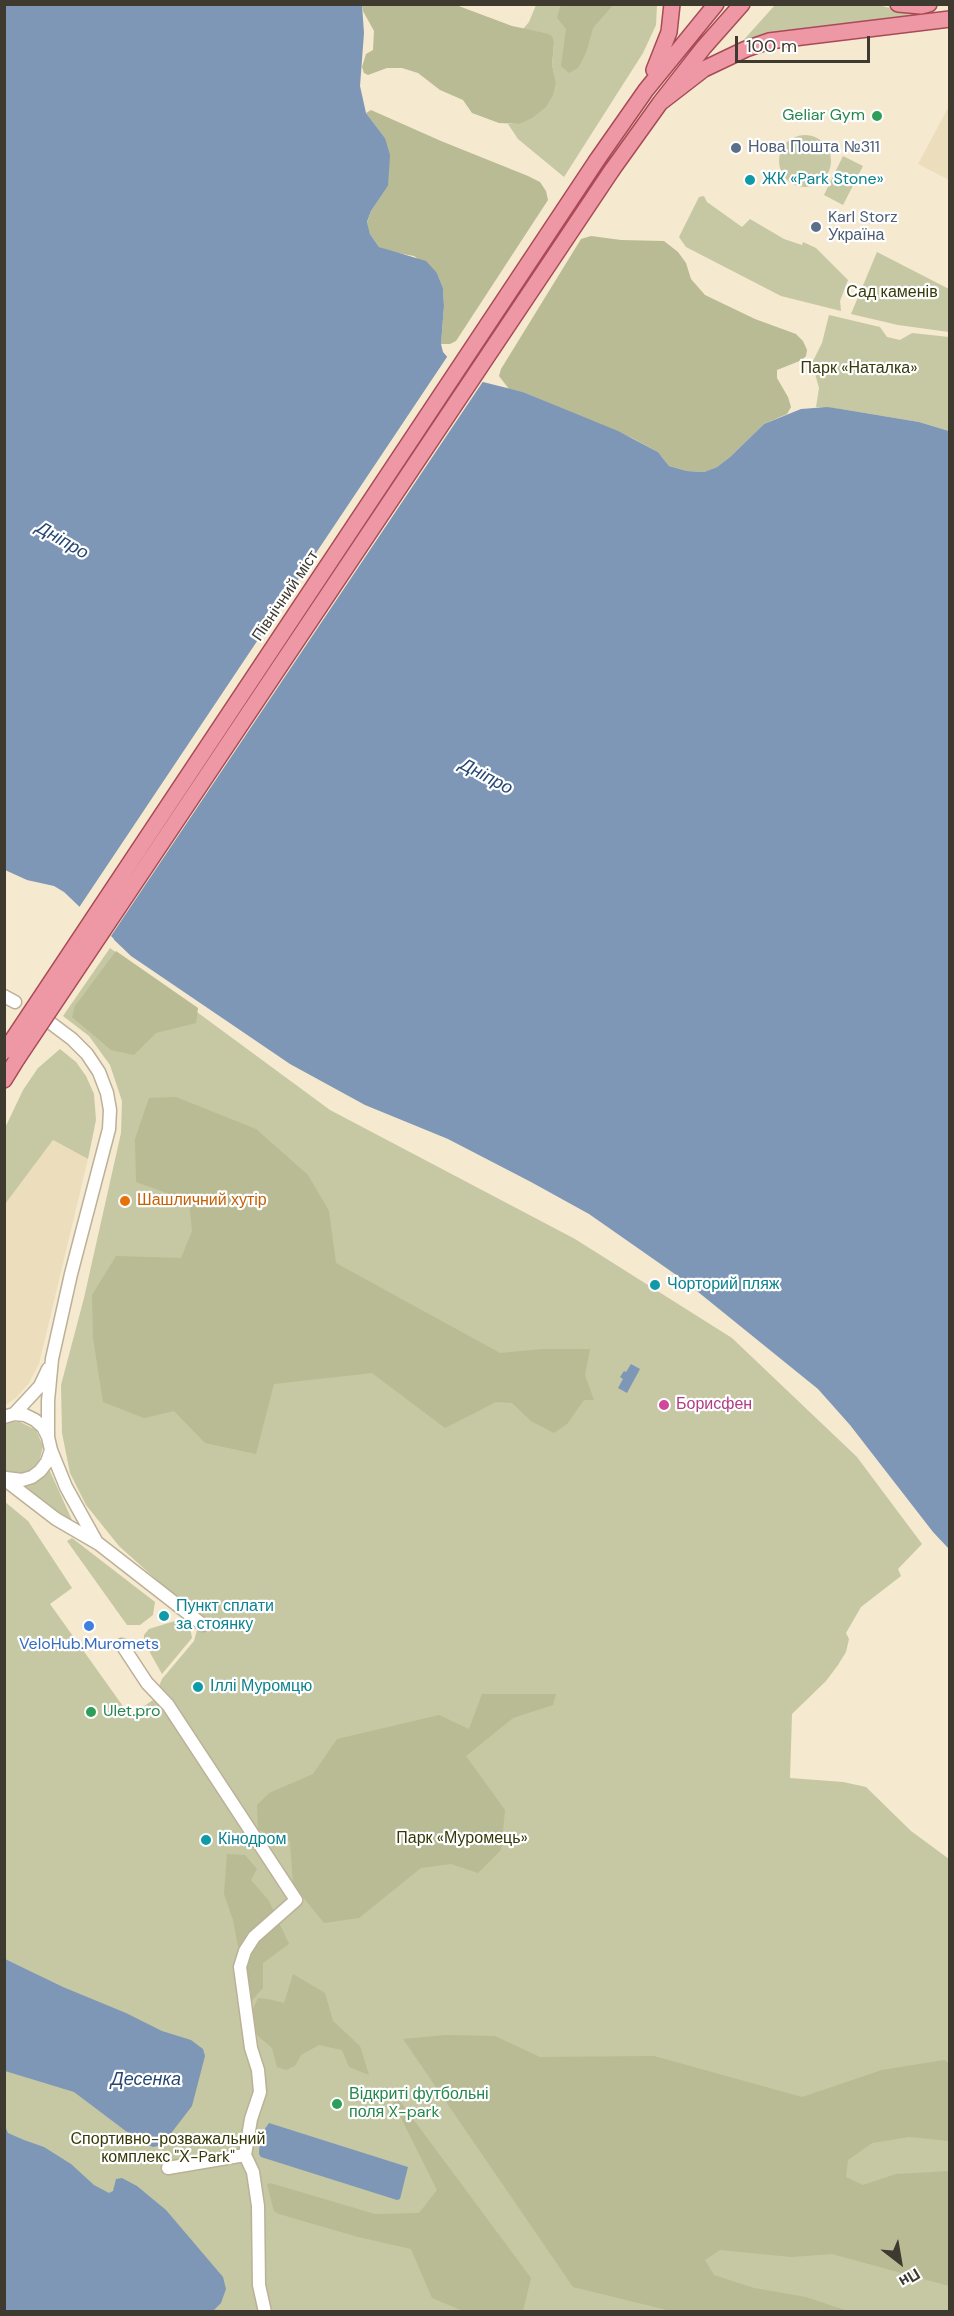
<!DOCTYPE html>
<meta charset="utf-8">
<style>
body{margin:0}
#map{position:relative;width:954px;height:2316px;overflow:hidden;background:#f5e9cf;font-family:"DM Sans",sans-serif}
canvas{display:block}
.frame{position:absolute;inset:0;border:6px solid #3f3a30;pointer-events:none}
.north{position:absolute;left:870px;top:2232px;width:60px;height:60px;-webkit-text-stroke:4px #fff;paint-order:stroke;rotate:149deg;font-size:16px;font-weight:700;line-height:24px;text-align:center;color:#3f3a30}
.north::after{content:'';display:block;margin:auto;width:21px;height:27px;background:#3f3a30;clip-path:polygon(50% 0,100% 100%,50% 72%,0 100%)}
.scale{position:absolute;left:735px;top:36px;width:135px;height:27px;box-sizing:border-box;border:3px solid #3f3a30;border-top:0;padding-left:8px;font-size:18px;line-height:21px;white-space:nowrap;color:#3f3a30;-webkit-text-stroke:4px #fff;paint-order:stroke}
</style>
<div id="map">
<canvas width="954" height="2316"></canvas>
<div class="frame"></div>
<div class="north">Пн</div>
<div class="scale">100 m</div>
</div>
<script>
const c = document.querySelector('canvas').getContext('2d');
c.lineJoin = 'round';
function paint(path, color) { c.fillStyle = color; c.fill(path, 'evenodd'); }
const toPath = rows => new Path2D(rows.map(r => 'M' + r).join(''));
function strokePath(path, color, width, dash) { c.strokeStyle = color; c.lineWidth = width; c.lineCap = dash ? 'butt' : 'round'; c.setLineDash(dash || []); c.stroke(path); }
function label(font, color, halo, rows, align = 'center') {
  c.font = font + ' "DM Sans",sans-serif'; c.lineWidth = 4.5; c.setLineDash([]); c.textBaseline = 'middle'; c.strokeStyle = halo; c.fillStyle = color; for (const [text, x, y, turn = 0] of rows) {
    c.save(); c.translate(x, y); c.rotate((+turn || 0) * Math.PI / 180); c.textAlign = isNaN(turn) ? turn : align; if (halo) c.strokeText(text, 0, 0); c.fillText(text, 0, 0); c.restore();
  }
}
paint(toPath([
 [949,106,949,180,918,164],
 [53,1140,88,1159,39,1364,29,1383,16,1398,5,1405,4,1204]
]), '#ecdebd');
paint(toPath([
 [536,5,657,5,656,25,643,53,564,177,518,139,508,124,519,124,556,82,552,65,554,43,546,33,523,29,529,22],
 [775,5,880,5,885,7,922,13,916,16,740,44],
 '779 161a26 26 0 1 1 52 0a26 26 0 1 1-52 0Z',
 [843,156,863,166,843,205,824,195],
 [704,196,707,202,742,227,750,219,784,239,802,245,803,242,816,248,848,280,840,301,841,311,781,296,686,247,679,237,699,197],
 [877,252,949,289,949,332,898,325,851,314],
 [829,315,880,327,887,337,900,340,912,333,949,337,949,431,919,422,841,409,816,407,819,388,812,363,822,343],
 [110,948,330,1110,575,1239,732,1338,857,1457,922,1544,898,1569,901,1576,861,1607,846,1633,849,1639,846,1652,838,1665,826,1681,792,1714,790,1778,843,1782,866,1787,911,1831,949,1859,949,2311,5,2311,4,1501,28,1521,72,1588,50,1604,130,1716,153,1700,162,1679,194,1641,200,1619,119,1546,86,1505,70,1473,62,1433,61,1385,84,1298,121,1133,122,1101,110,1065,89,1036,63,1016],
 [60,1049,76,1062,86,1076,94,1094,96,1120,88,1159,53,1140,5,1204,5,1128,23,1090,38,1068],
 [12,1422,20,1422,36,1430,43,1446,39,1463,24,1474,5,1473,4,1424],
 [49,1469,72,1520,70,1523,21,1488,41,1478],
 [72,1538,155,1602,153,1615,140,1625,127,1625,67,1541],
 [178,1620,185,1622,190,1627,192,1638,162,1674,144,1642,144,1635,149,1629]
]), '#c5c8a2');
paint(toPath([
 [561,4,613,5,593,28,586,53,578,68,569,73,561,66,566,29,557,18],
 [362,5,456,5,512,26,546,33,552,36,554,43,552,65,556,82,553,95,546,107,532,118,519,124,499,123,472,113,463,100,440,90,418,73,402,68,387,68,368,75,364,73,362,67,366,54,373,50,374,31,363,11],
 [371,110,441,141,528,176,540,182,546,191,548,200,456,341,450,344,441,344,444,306,443,288,437,273,414,256,392,252,379,247,370,234,367,223,371,211,388,186,385,138,366,113],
 [591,236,621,240,664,241,678,252,686,263,691,279,705,295,755,319,796,334,803,341,807,350,806,356,802,360,777,370,777,378,788,397,791,407,787,414,764,424,730,457,717,467,704,472,687,471,669,466,658,452,632,438,523,392,509,389,499,376,501,369,581,239],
 [116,951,198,1008,196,1023,156,1033,134,1055,111,1050,72,1017,75,1006],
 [176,1097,256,1129,308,1175,329,1211,336,1263,500,1353,542,1349,590,1349,585,1375,594,1400,584,1400,567,1424,554,1433,531,1421,512,1403,496,1402,445,1428,372,1373,274,1384,256,1454,205,1443,174,1411,144,1418,103,1402,93,1338,92,1295,116,1256,181,1258,192,1231,189,1201,136,1182,135,1139,149,1098],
 [482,1694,556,1694,553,1705,513,1718,466,1756,505,1810,501,1850,478,1873,451,1864,421,1868,359,1918,324,1923,293,1885,290,1841,258,1830,257,1805,269,1793,313,1774,337,1739,439,1715,469,1729],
 [227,1854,245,1855,257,1869,251,1880,269,1901,289,1944,263,1963,263,1988,249,2004,233,1920,224,1894],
 [293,1974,325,1993,333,2021,360,2046,369,2075,349,2067,342,2050,319,2045,301,2055,295,2066,286,2070,277,2067,272,2048,258,2036,250,2015,258,1998,268,1999,284,2003],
 [445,2035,495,2036,540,2057,654,2056,802,2097,882,2070,944,2060,949,2063,949,2141,909,2137,872,2143,848,2160,846,2177,863,2185,896,2174,949,2171,949,2286,832,2254,791,2257,720,2250,705,2260,714,2275,754,2288,806,2297,848,2311,671,2311,573,2287,403,2039],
 [399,2100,531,2278,523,2311,463,2311,432,2298,411,2249,358,2237,279,2214,274,2211,267,2185,270,2183,375,2214,419,2213,437,2190,393,2102]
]), '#b8bb93');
paint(toPath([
 [4,5,362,5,364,33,360,86,366,113,385,138,390,155,388,186,371,211,367,222,370,234,379,247,426,261,437,273,443,288,444,306,441,344,443,352,456,367,479,381,523,392,618,431,658,452,669,466,687,471,704,472,717,467,730,457,764,424,801,409,827,407,841,409,919,422,949,431,949,1549,933,1532,850,1425,818,1389,682,1279,589,1214,531,1182,448,1139,365,1105,290,1064,131,956,64,892,54,886,27,880,5,870],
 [631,1364,640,1369,627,1393,618,1388,623,1379,620,1377,624,1371,626,1372],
 [5,1959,63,1987,126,2013,162,2031,191,2040,203,2049,205,2056,192,2106,162,2145,153,2147,139,2141,74,2092,5,2071],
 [269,2123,408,2167,400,2199,397,2200,261,2157,259,2154,260,2136],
 [5,2126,8,2133,24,2140,44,2147,71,2164,94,2185,109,2193,113,2191,116,2179,122,2178,137,2186,166,2210,223,2277,226,2289,221,2303,212,2312,5,2311]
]), '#7f97b7');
paint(toPath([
 [449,354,458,365,484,380,111,936,114,939,112,942,78,909]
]), '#f5e9cf');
const minor = toPath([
 [4,996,15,1002],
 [14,1414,40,1386,48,1369],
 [4,1417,14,1414,25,1415,35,1420,43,1427,48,1437,51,1450,47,1462,40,1471,32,1477,22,1480,6,1478],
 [48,1437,48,1401,52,1359,71,1274,109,1129,110,1110,107,1093,99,1072,87,1054,72,1039,52,1024],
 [51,1450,66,1487,96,1541],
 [4,1479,56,1519,99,1544,203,1625],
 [122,1645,147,1683,168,1705,296,1900,254,1937,245,1951,240,1967,251,2048,258,2070,260,2092,251,2119,245,2155,253,2172,258,2206,259,2285,265,2312],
 [168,2168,245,2155]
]);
const major = toPath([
 [898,4,921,6,929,4],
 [654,70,669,32,672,4],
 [660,103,704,69,746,49,769,41,950,19],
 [597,160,646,90,716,4],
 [612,170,660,103,704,47,742,4],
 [4,1080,17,1059]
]);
strokePath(minor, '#bcb198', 15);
strokePath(major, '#a94b56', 18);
strokePath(minor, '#fff', 12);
strokePath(major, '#ee98a6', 15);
const majorBridge = toPath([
 [5,1051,597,160],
 [17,1059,612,170]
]);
strokePath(majorBridge, '#a94b56', 18, []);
strokePath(majorBridge, '#ee98a6', 15);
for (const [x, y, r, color] of [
 [877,116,6,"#2e9e5b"],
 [736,148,6,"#5c6f8a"],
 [750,180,6,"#0f9aa8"],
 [816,227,6,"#5c6f8a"],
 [125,1201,6,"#e8710a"],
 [655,1285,6,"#0f9aa8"],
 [664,1405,6,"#d1479c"],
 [164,1616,6,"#0f9aa8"],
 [89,1626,6,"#3f7fe0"],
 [198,1687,6,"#0f9aa8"],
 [91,1712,6,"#2e9e5b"],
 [206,1840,6,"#0f9aa8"],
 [337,2104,6,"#2e9e5b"]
]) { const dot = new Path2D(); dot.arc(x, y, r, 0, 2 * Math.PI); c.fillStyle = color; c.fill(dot); strokePath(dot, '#fff', 2); }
label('16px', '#27864d', '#fff', [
 ["Geliar Gym",865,116,"right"],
 ["Ulet.pro",103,1712],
 ["Відкриті футбольні",349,2095],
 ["поля X-park",349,2113]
], 'left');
label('16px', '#4e5e75', '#fff', [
 ["Нова Пошта №311",748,148],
 ["Karl Storz",828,218],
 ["Україна",828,236]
], 'left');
label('16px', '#0d838f', '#fff', [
 ["ЖК «Park Stone»",762,180],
 ["Чорторий пляж",667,1285],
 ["Пункт сплати",176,1607],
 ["за стоянку",176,1625],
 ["Іллі Муромцю",210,1687],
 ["Кінодром",218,1840]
], 'left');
label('16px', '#383908', '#fff', [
 ["Сад каменів",892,293],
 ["Парк «Наталка»",859,369],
 ["Парк «Муромець»",462,1839],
 ["Спортивно-розважальний",168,2140],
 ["комплекс \"Х-Park\"",168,2158]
]);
label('16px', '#3f3a30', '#fff', [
 ["Північний міст",286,596,-56]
]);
label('16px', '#c56008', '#fff', [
 ["Шашличний хутір",137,1201]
], 'left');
label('16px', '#b23c85', '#fff', [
 ["Борисфен",676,1405]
], 'left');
label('16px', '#366cbe', '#fff', [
 ["VeloHub.Muromets",89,1645]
]);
label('italic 18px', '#254873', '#fff', [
 ["Дніпро",62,541,30],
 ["Дніпро",486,777,28],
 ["Десенка",146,2080]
]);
</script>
